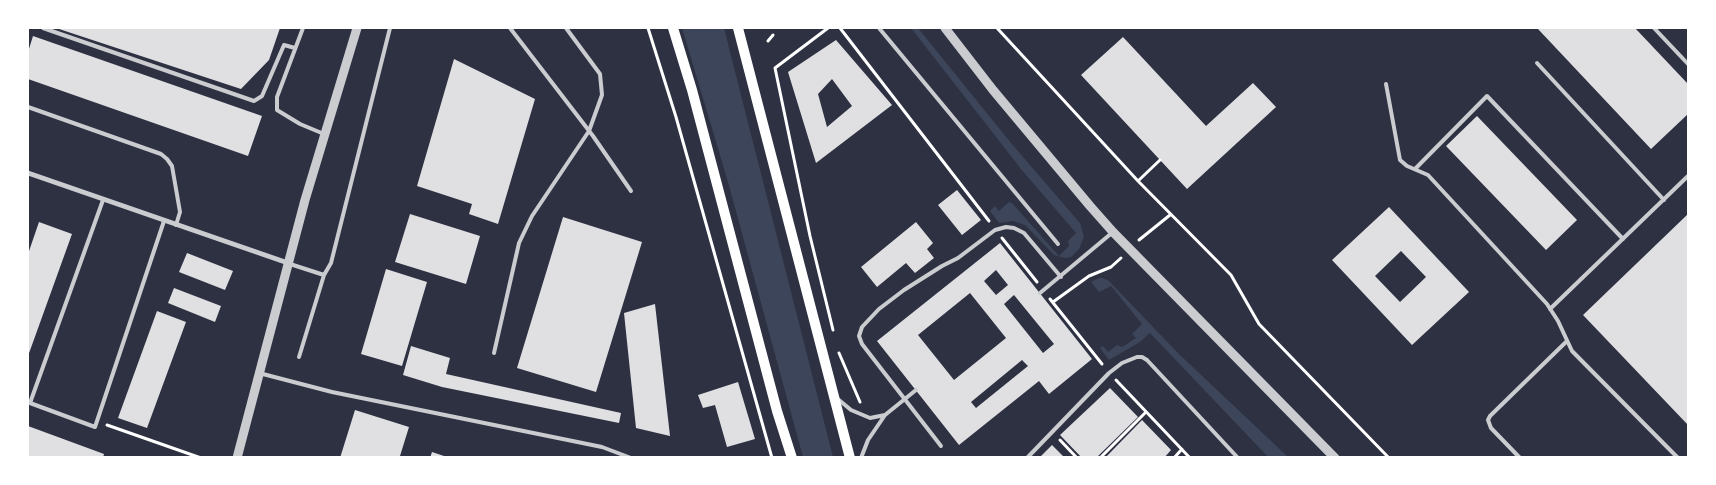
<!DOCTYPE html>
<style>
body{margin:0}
#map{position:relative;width:1716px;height:485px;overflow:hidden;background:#2d3142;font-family:Quicksand,sans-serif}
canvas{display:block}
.frame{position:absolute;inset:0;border:29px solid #fff;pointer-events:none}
</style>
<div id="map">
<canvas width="1716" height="485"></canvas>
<div class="frame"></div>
</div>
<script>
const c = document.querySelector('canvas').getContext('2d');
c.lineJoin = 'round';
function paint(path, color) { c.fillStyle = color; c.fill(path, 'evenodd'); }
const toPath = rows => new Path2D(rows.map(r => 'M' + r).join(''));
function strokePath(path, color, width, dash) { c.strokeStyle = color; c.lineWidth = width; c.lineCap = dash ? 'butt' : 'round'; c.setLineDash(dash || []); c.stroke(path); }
paint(toPath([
 [682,28,724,28,833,457,803,457,728,182],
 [911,28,918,28,1011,143,1080,223,1084,237,1079,249,1071,257,1065,258,1054,255,1025,225,1013,221,999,223,990,211,995,206,999,211,1009,202,1012,203,1059,256,1069,246,1068,241,1076,233,1021,169],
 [1099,278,1103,278,1109,281,1178,353,1288,457,1268,457,1150,333,1140,342,1109,360,1100,348,1103,346,1108,352,1117,345,1122,347,1136,338,1132,334,1142,324,1111,286,1099,292,1091,282]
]), '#3c4559');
paint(toPath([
 [56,28,280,28,269,60,241,89],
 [1539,28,1635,28,1688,84,1688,114,1651,149,1538,29],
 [33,36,262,116,248,156,28,79,28,52],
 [1123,37,1206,126,1253,83,1276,107,1187,189,1081,75],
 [836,40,892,105,816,163,788,72],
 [832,79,852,106,827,127,818,94],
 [454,59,535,99,498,224,469,214,472,204,417,186],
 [1477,116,1577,220,1546,250,1446,146],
 [957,190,981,220,962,235,938,205],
 [1389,207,1469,292,1412,345,1332,260],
 [1401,251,1426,277,1400,302,1375,276],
 [410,214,480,236,466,284,395,262],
 [1688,214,1688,425,1583,315],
 [563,217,642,242,596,392,517,368],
 [39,222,72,234,28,356,28,254],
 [916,222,933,243,927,249,934,258,915,273,906,263,877,287,861,267],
 [1000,243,1092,359,1049,394,1039,381,959,445,877,341],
 [996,270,1008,285,996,295,984,281],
 [970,293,1006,338,954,380,918,335],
 [1014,295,1054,344,1043,353,1004,304],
 [1022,360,1028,366,976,408,971,402],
 [187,253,233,271,225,290,179,272],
 [386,269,427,282,402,366,361,354],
 [174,288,221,306,215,322,168,303],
 [655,304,670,436,636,428,624,313],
 [157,311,186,322,147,428,118,418],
 [411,346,450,358,446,374,621,413,619,423,442,387,403,375],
 [738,382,755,439,727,447,715,405,703,408,698,395],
 [1110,388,1138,417,1096,458,1082,458,1060,435],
 [355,410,409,427,400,456,405,458,340,458],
 [1142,420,1171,450,1164,458,1105,458],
 [28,426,104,454,103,458,28,458],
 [1052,445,1065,458,1039,458],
 [432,452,447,457,447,458,430,458]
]), '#e0e0e3');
strokePath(toPath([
 [648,28,676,117,772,458],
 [828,28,775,68,810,236,833,330],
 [840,28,989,221],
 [997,28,1138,181,1231,275,1259,324,1389,458],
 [768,41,773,35],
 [1138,181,1160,160],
 [1002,238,1037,282],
 [1139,240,1170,215],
 [1050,299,1102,364],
 [1053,302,1089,276,1111,267,1121,258],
 [839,353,860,402],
 [1116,380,1190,458],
 [107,425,201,458],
 [1060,440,1077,458],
 [1100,458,1146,412],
 [1174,458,1182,449]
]), '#fff', 3);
strokePath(toPath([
 [43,28,254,101,262,96,284,45,295,48],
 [303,28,277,97,277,110,300,124,324,134],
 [510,28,593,136,631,191],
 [879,28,1058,244],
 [1654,28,1688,64],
 [1537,63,1664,200],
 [1386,84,1400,160,1407,166,1428,175,1547,304,1558,321,1572,351,1678,458],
 [28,107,161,154,167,159,172,166,180,212,176,225],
 [1415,169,1487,96,1623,239],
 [103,200,30,403,95,427,164,221],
 [290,264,324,275],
 [1040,293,1113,232],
 [1550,309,1688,176],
 [494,353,519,243,532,216,589,131,602,95,600,74,566,28],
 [299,357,324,275,331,263,390,28],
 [259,373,332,392,602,447,631,458],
 [839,400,851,410,870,418,885,415],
 [941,446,862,344,859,336,862,327,879,309,904,290,942,266,958,258,995,230,1006,227,1014,228,1024,233,1061,277],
 [861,458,868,440,885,415,916,390],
 [1027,458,1109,373,1122,363,1137,357,1142,357,1147,360,1238,458],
 [1520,458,1491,428,1488,420,1490,416,1567,341]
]), '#caccd0', 4);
strokePath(toPath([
 [28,173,288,263]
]), '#caccd0', 5);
strokePath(toPath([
 [945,28,993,90,1090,206,1113,232,1335,458],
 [237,458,305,200,357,28]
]), '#caccd0', 9);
strokePath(toPath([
 [673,28,692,90,777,411,792,458],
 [738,28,850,458]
]), '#fff', 10);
</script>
